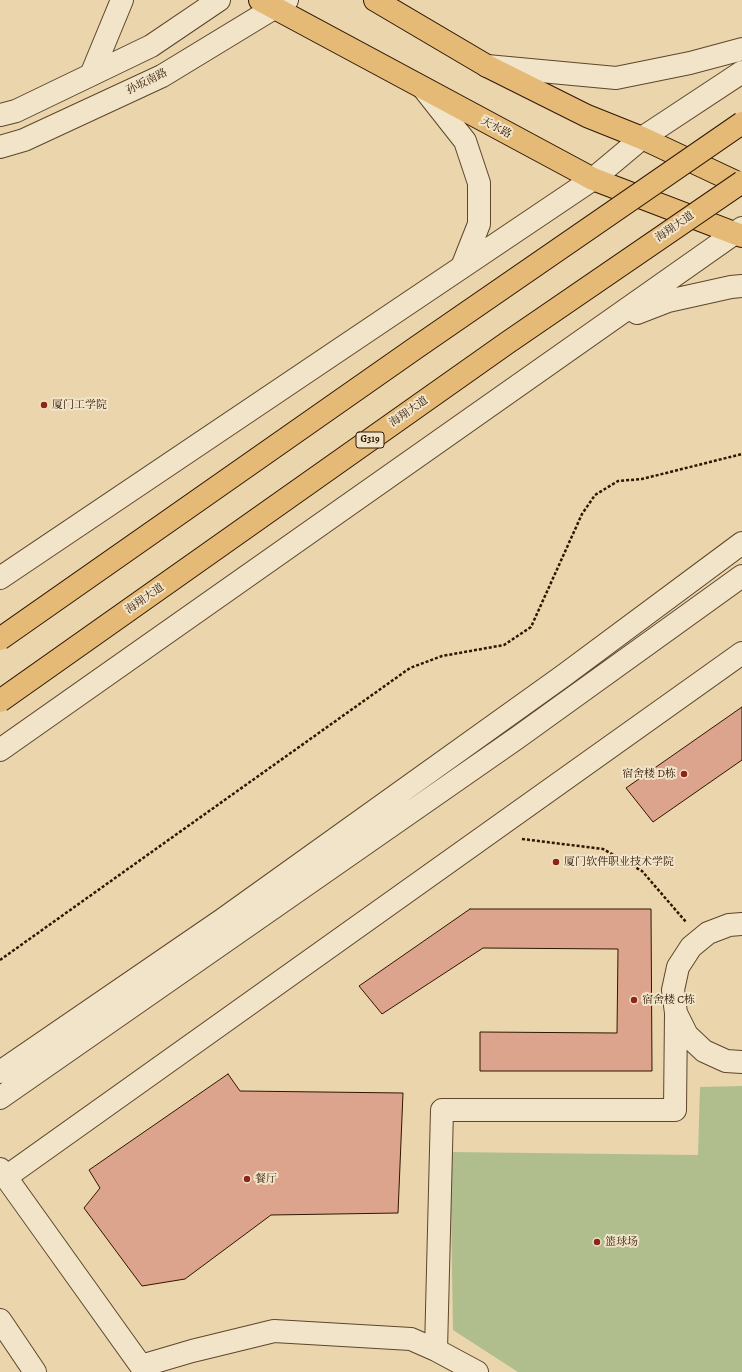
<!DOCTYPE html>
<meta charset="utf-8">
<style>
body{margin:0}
canvas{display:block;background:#ead5ac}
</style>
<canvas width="742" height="1372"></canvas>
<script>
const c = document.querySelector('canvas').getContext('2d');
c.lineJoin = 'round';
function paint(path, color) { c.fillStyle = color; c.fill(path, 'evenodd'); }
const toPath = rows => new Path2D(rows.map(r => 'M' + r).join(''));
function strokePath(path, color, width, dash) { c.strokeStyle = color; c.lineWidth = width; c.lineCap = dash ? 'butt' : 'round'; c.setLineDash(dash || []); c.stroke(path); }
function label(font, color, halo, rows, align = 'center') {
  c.font = font + ' Alegreya,"Noto Serif SC",serif'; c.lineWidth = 4; c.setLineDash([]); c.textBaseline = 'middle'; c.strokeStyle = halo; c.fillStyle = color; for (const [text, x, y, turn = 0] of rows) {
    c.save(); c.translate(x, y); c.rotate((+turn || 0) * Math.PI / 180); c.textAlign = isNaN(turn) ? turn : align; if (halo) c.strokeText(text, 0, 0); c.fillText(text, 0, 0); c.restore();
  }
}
paint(toPath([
 [742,1086,742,1372,518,1372,453,1330,450,1152,698,1155,700,1087]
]), '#b0be8e');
const building = toPath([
 [742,707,742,760,653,822,626,788,742,707],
 [470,909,651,909,652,1071,480,1071,480,1032,617,1033,618,949,483,948,382,1014,359,986,470,909],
 [228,1074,240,1091,403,1093,398,1213,271,1215,185,1279,142,1286,84,1208,100,1188,89,1170,228,1074]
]);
paint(building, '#dda48d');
strokePath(building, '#2f1600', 1);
const minor = toPath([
 [487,66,616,78,690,63,742,49],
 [91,75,122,0],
 [424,89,465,141,479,183,479,224,462,267],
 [0,115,16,111,151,46,219,0],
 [0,147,24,140,162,76,287,0],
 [637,313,668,301,731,287,742,286],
 [0,578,593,179,642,138,742,72],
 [0,750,742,228],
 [742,924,729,925,708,933,691,947,678,967,673,990,676,1013,687,1035,704,1051,726,1061,742,1062],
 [0,1072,222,920,563,676,742,543],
 [0,1098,517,738,742,576],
 [0,1169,141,1366,192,1351,274,1331,411,1339,436,1350,477,1372],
 [6,1177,742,653],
 [0,1320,35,1372],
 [436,1350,442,1110,675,1110,676,1013]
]);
const major = toPath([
 [260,0,593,179,742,236],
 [375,0,487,66,587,116,642,138,742,185]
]);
strokePath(minor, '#5e462b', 24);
strokePath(major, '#2f1600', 24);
strokePath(toPath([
 [522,839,603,849,642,871,686,922],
 [0,960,410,668,442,656,504,645,531,627,582,514,595,495,618,481,642,479,742,454]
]), '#2f1600', 2.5, [3, 2]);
strokePath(minor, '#f1e4c9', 22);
strokePath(major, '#e5ba76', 22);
const highwayBridge = toPath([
 [0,639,417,347,742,123],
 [0,701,507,343,742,182]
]);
strokePath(highwayBridge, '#2f1600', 24, []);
strokePath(highwayBridge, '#e5ba76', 22);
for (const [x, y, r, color] of [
 [44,405,4,"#8f2418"],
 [684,774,4,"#8f2418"],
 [556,862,4,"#8f2418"],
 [634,1000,4,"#8f2418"],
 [247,1179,4,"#8f2418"],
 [597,1242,4,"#8f2418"]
]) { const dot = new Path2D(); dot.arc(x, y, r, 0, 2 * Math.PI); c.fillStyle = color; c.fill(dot); strokePath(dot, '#f1e4c9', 1.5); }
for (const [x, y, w] of [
 [370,440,28]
]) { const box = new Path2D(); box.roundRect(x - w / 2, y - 8, w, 16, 3); c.fillStyle = '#f1e4c9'; c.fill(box); strokePath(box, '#2f1600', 1); }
label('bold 10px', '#2f1600', null, [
 ["G319",370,440]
]);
label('11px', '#2f1600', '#f1e4c9', [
 ["孙坂南路",147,82,-26],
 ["天水路",496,128,28],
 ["海翔大道",675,227,-35],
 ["海翔大道",409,412,-35],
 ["海翔大道",145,599,-35]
]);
label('11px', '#2f1600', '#f1e4c9', [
 ["厦门工学院",52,405],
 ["宿舍楼 D栋",676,774,"right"],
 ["厦门软件职业技术学院",564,862],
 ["宿舍楼 C栋",642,1000],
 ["餐厅",255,1179],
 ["篮球场",605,1242]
], 'left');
</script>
